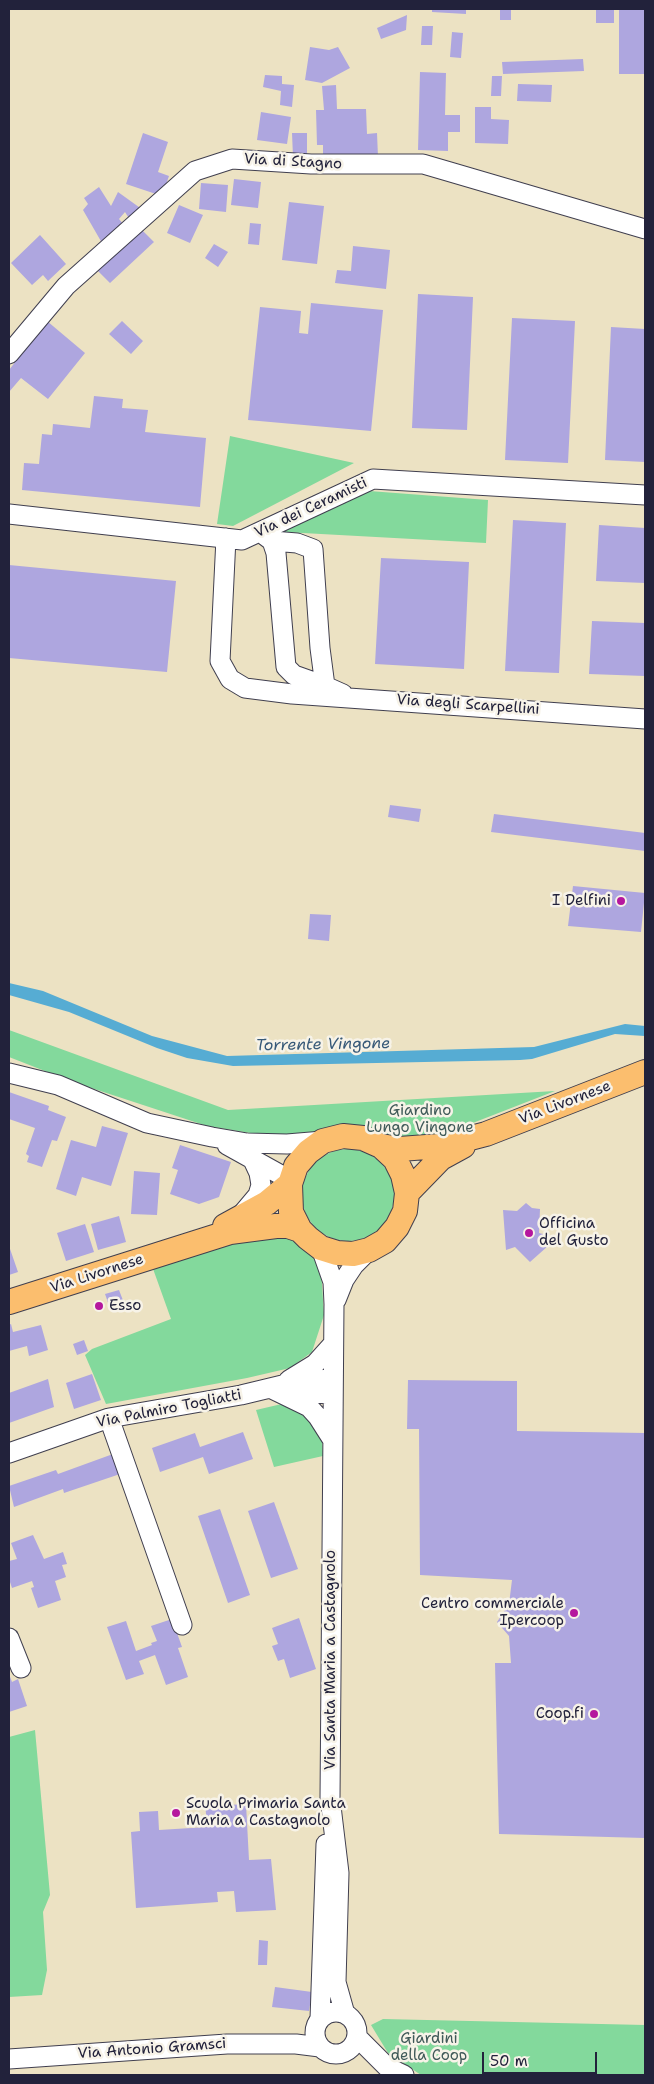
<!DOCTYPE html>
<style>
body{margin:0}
#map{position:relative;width:654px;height:2084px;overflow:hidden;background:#ece2c3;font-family:"Shantell Sans",sans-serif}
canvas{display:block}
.frame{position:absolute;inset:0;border:10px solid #22223b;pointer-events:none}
.scale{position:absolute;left:482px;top:2052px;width:115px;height:22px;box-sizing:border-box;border:2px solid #22223b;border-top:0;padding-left:6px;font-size:15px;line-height:18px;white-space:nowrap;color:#22223b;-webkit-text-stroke:4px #f7f3e8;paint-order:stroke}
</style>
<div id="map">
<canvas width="654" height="2084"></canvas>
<div class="frame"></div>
<div class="scale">50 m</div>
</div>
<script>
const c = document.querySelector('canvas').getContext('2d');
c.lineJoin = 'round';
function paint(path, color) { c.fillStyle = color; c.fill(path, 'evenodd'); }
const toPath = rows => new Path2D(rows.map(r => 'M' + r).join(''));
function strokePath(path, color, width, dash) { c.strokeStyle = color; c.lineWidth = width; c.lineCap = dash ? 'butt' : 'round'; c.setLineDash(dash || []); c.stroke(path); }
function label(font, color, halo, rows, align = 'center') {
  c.font = font + ' "Shantell Sans",sans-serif'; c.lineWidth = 5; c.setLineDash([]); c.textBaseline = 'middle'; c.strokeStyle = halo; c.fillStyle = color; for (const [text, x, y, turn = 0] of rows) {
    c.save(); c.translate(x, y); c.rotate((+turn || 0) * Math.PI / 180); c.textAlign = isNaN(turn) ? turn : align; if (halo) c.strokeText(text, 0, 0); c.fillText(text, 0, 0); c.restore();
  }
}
paint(toPath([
 [230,436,354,463,233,526,217,524],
 [356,490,488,500,486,543,266,531],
 [9,1030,228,1110,555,1091,465,1126,423,1139,319,1133,269,1136,207,1126,73,1082,9,1057],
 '302 1195a46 46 0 1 1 92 0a46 46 0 1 1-92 0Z',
 [250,1235,291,1235,316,1258,321,1269,324,1315,312,1352,290,1368,247,1378,106,1404,85,1355,92,1349,171,1319,152,1266],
 [286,1403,299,1408,322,1436,323,1456,274,1467,256,1410],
 [35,1730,50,1895,43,1912,47,1970,42,1995,9,1997,9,1737],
 [383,2019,645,2025,645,2075,421,2075,388,2053,371,2025]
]), '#83d99c');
paint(toPath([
 [9,983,43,991,152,1036,227,1056,534,1047,625,1024,645,1026,645,1036,615,1034,532,1059,520,1060,233,1066,187,1058,157,1048,69,1012,9,995]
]), '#56acd3');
paint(toPath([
 [432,9,466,9,466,14,432,12],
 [500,9,511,9,511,20,500,20],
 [596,9,614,9,614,23,596,23],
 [619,9,645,9,645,74,619,74],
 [407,15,406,30,381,39,377,28],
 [422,26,433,26,432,45,421,45],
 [452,32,463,33,461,58,450,57],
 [310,47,329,50,338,47,350,68,322,83,305,80],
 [583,59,584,71,503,74,502,62],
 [420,72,446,73,445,115,460,115,460,132,448,132,448,151,418,150],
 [265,75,282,76,282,84,294,85,292,107,280,105,281,91,263,87],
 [492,76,502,76,501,96,491,96],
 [518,84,552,85,551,102,517,101],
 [336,85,337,109,366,109,367,134,377,133,378,157,323,158,323,145,317,145,316,110,324,110,322,86],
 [475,107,491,107,491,119,509,120,508,144,475,143],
 [261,112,291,117,287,144,257,140],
 [143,133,168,142,158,172,169,176,162,196,126,184],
 [292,133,307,133,307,156,293,157],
 [234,179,261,182,258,208,231,205],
 [201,183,228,185,226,212,199,209],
 [99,187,111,206,118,192,143,210,130,220,125,212,119,219,124,225,102,243,83,210,88,204,84,198],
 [289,202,324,206,317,264,282,260],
 [179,205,203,215,190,243,167,233],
 [250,223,261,224,259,245,248,244],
 [142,230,154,242,110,283,98,271],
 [40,235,66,264,48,281,43,275,32,285,11,263],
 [214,244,228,252,218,267,205,258],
 [353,246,390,250,386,289,335,283,337,270,351,271],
 [418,294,473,297,467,430,412,428],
 [311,303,383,310,371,431,248,420,260,307,301,311,299,333,308,334],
 [512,318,575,321,568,463,505,460],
 [47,321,85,353,48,399,21,378,9,392,9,370],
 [122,321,143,341,131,354,109,334],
 [611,327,645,329,645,462,605,460],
 [94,396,123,399,122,408,148,410,145,432,206,438,200,507,22,490,24,463,39,464,42,434,52,435,53,424,90,428],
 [513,520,566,523,559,673,505,671],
 [599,525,645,528,645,583,596,581],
 [381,558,469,562,464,669,375,664],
 [9,565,176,581,167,672,9,658],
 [592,621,645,623,645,676,589,674],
 [390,805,421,809,419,822,388,817],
 [494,814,645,833,645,851,491,832],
 [573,886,645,893,641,932,568,926],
 [310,914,331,915,329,941,308,939],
 [9,1092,49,1106,48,1110,66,1117,57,1141,52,1140,42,1167,27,1162,29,1156,26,1154,35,1128,9,1119],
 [102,1126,128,1133,111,1186,82,1177,76,1196,56,1189,71,1140,96,1147],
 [180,1145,231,1162,219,1197,199,1204,170,1194,178,1170,172,1168],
 [134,1171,160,1173,157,1215,131,1214],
 [526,1203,532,1208,540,1209,539,1233,543,1234,541,1239,548,1246,530,1262,515,1247,506,1250,503,1210,517,1211],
 [119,1216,126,1242,98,1250,91,1224],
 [85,1224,94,1252,66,1261,57,1233],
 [9,1246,18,1272,9,1275],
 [119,1290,124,1303,110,1308,105,1294],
 [11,1324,13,1332,41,1325,48,1350,29,1356,27,1346,9,1351,9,1325],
 [84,1340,88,1351,77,1355,73,1344],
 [92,1374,101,1400,74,1409,66,1383],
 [48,1379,54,1407,9,1423,9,1393],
 [408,1380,517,1381,517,1431,645,1433,645,1838,499,1834,495,1663,511,1663,509,1636,497,1622,509,1604,512,1580,420,1575,419,1429,407,1429],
 [243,1432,253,1459,209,1474,203,1457,160,1472,152,1448,195,1433,200,1447],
 [113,1454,120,1474,64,1493,63,1489,14,1507,9,1486,56,1470,58,1474],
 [274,1502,298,1569,271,1578,248,1511],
 [220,1509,250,1595,228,1603,198,1516],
 [33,1535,44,1559,63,1552,67,1564,62,1565,66,1577,55,1581,61,1600,38,1608,31,1588,34,1587,32,1581,12,1588,9,1579,9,1561,17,1559,11,1543],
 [299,1618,316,1669,290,1678,284,1659,278,1661,272,1646,278,1644,272,1628],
 [172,1619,182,1647,178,1648,188,1677,166,1685,155,1655,139,1661,144,1674,126,1680,107,1627,126,1621,136,1651,152,1645,151,1643,157,1641,151,1626],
 [9,1674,12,1682,18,1679,27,1706,9,1712],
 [227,1799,228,1805,246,1804,249,1860,271,1859,276,1910,236,1912,234,1891,217,1892,218,1902,136,1908,131,1832,140,1831,139,1812,158,1811,159,1830,207,1827,205,1801],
 [259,1940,268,1941,267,1965,258,1965],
 [275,1987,312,1992,309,2011,272,2007]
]), '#aea6df');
const minor = toPath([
 [9,354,66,286,195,171,232,159,311,164,423,164,645,229],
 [9,514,242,540,373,479,645,495],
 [264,535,272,541,276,553,286,667,294,675,325,686],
 [226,538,220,661,230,679,245,688,292,694,645,719],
 [272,541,297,543,313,549,320,648,325,686,343,694],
 [9,1073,58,1085,147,1123,212,1137,247,1143,287,1144,323,1141],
 [227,1145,281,1175,290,1184],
 [242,1214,258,1195,261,1185,259,1173,252,1158],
 [321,1248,333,1282,334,1304,330,1798,339,1873,336,1982,345,2014],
 [336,1300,344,1280,354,1265,369,1250],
 [289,1380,315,1364,333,1344],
 [272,1389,309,1407,318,1417,332,1439],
 [286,1392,333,1394],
 [109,1418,182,1625],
 [9,1453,109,1418,241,1395,299,1381,333,1379],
 [9,1638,21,1668],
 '315 2033a21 21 0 1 1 42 0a21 21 0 1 1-42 0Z',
 [320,2019,326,1844],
 [357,2037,387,2067,404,2075],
 [9,2059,227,2044,296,2044,320,2047]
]);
const major = toPath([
 [381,1146,395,1159,403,1175,407,1193,405,1211,397,1227,385,1241,369,1250,353,1254,337,1253,321,1248,308,1238,300,1230,291,1212,290,1184,296,1166,308,1152,323,1141,343,1136,363,1138,381,1146,400,1149,440,1146,486,1134,645,1072],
 [407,1193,441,1158,463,1146],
 [225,1226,267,1203,290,1184],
 [9,1302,230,1232,276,1226,288,1226,300,1230]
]);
strokePath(minor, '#403f4f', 21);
strokePath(major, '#403f4f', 26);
strokePath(minor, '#fff', 19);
strokePath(major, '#fbbe6e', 24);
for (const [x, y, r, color] of [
 [621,901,5,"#b5179e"],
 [529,1233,5,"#b5179e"],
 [99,1306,5,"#b5179e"],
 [574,1613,5,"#b5179e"],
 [594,1714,5,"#b5179e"],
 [176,1813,5,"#b5179e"]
]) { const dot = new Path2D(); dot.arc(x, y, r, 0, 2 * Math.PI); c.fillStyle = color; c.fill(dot); strokePath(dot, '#f7f3e8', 2); }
label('15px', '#22223b', '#f7f3e8', [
 ["Via di Stagno",293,162,3],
 ["Via dei Ceramisti",311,508,-25],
 ["Via degli Scarpellini",468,705,4],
 ["Via Livornese",565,1103,-21],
 ["Via Livornese",97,1274,-18],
 ["Via Palmiro Togliatti",169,1409,-11],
 ["Via Santa Maria a Castagnolo",331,1660,-90],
 ["Via Antonio Gramsci",152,2049,-4]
]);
label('15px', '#22223b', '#f7f3e8', [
 ["I Delfini",611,901],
 ["Officina",539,1224,"left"],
 ["del Gusto",539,1241,"left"],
 ["Esso",109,1306,"left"],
 ["Centro commerciale",564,1604],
 ["Ipercoop",564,1621],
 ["Coop.fi",584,1714],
 ["Scuola Primaria Santa",186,1804,"left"],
 ["Maria a Castagnolo",186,1821,"left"]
], 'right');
label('15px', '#3f5958', '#f7f3e8', [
 ["Giardino",420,1111],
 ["Lungo Vingone",420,1128],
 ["Giardini",429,2039],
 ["della Coop",429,2056]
]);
label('italic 16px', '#375978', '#f7f3e8', [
 ["Torrente Vingone",323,1045,-1]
]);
</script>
